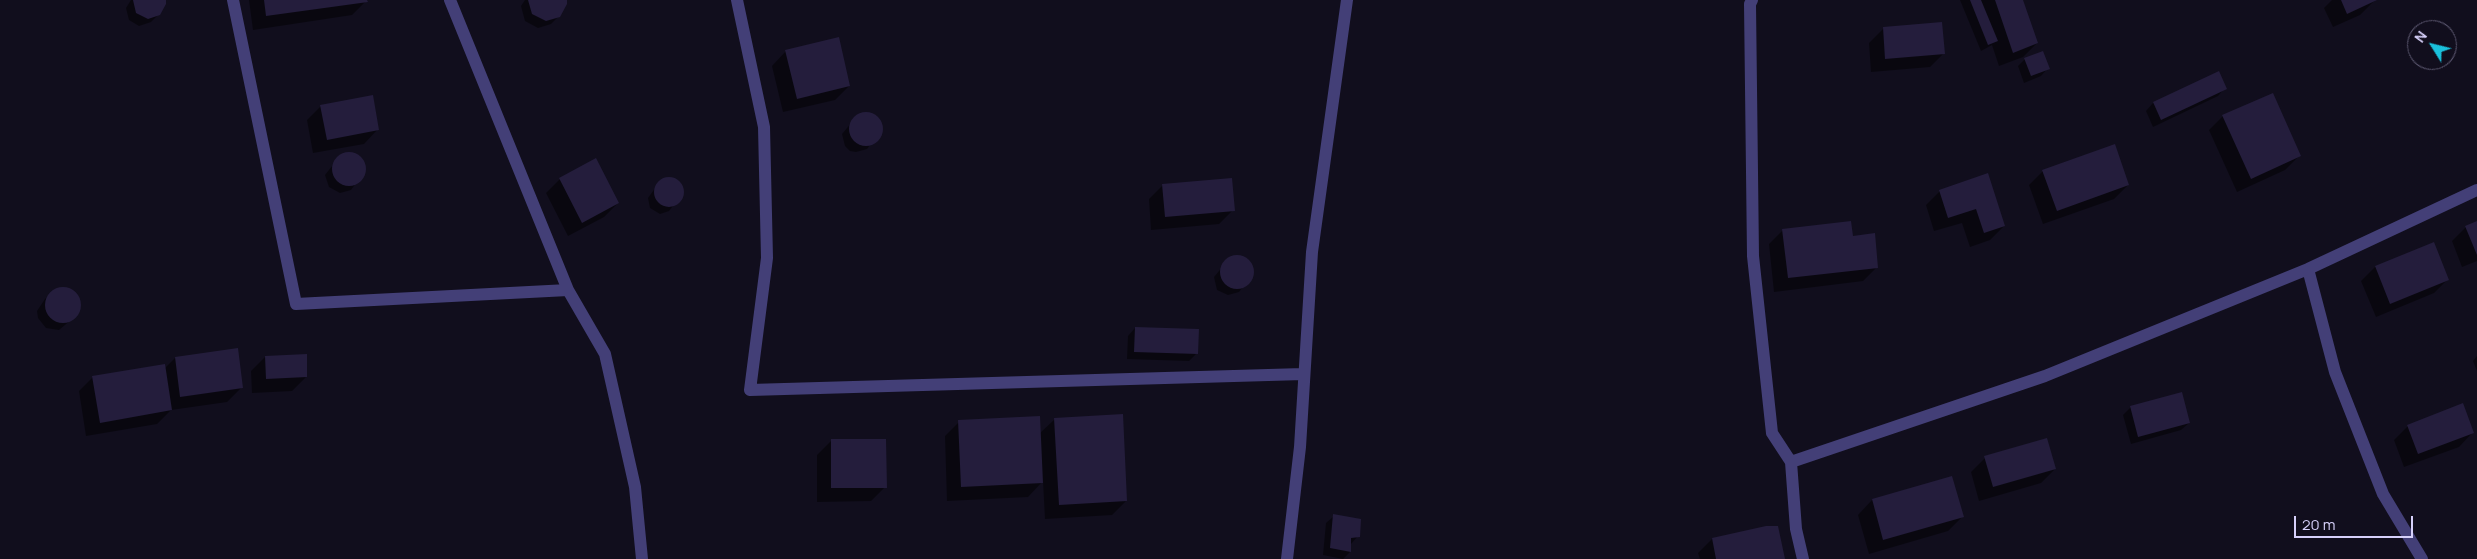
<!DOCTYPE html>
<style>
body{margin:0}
#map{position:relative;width:2477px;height:559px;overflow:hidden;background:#110e1d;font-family:Manrope,sans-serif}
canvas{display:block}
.north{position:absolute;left:2407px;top:20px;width:50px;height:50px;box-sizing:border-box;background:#110e1d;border:1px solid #605c75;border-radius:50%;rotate:306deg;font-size:14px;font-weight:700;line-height:20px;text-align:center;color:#d6d0fa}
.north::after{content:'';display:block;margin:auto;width:18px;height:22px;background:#1ac1dc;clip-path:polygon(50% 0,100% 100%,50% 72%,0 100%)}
.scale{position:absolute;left:2294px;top:516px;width:119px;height:22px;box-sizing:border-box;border:2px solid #d6d0fa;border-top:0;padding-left:6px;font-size:15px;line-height:18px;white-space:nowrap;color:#d6d0fa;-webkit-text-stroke:4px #110e1d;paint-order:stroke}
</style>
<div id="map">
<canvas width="2477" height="559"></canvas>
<div class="north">N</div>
<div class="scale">20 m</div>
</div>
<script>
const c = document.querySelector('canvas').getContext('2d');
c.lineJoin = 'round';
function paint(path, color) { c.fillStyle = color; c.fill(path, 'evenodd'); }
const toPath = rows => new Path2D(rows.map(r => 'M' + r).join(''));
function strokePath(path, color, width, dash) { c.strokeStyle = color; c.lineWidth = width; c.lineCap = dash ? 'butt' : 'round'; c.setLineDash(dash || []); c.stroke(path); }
paint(toPath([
 [131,0,164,0,159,14,151,22,139,26,129,20,126,8],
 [249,0,366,0,366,1,352,15,253,30],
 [525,0,565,0,559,16,551,24,538,28,525,21,521,6],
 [1960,0,2022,0,2037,43,2023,57,1999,66,1992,45,1981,51],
 [2332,0,2373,0,2374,1,2360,15,2333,27,2324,8],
 [1883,29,1944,53,1930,67,1871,72,1869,43],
 [786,51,849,86,835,100,783,112,772,66],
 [2025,59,2048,68,2041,76,2024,83,2018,66],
 [2218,73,2225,88,2218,96,2153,127,2146,111,2153,103],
 [321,106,378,129,364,144,313,153,307,120],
 [869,113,878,119,881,131,867,149,856,152,850,151,845,146,842,134,857,116],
 [2223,116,2299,156,2285,170,2237,192,2209,130],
 [352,154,362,160,364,172,351,190,340,193,329,187,325,175,340,156],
 [2043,171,2128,185,2114,199,2043,224,2029,185],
 [1987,175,2004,226,1990,240,1970,247,1962,223,1934,231,1926,205,1940,191],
 [671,178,680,183,682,194,669,211,660,214,650,208,648,198,661,180],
 [560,179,618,203,604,217,568,236,546,193],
 [1163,185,1233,210,1219,224,1151,230,1149,199],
 [2477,222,2477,261,2462,267,2452,241,2466,227],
 [1783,230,1852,237,1877,267,1863,281,1774,292,1769,244],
 [2433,243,2448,279,2434,293,2376,317,2361,281,2375,267],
 [1240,257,1250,263,1253,274,1239,292,1228,295,1217,290,1214,277,1229,259],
 [59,289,72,291,79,301,78,314,59,330,46,328,38,318,37,311,45,299,53,291],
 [1135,328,1196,354,1189,361,1127,359,1128,336],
 [2477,356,2477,371,2473,361],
 [265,357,306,377,292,391,252,393,251,371],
 [175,358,241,388,227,402,171,410,157,424,86,436,79,391,93,377,164,369],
 [2131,407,2189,423,2181,430,2131,444,2123,415],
 [1055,419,1126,501,1112,515,1045,519,1043,481,1028,497,947,501,945,436,959,422,1039,434],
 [2408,426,2473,432,2459,447,2404,467,2394,440],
 [831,441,885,487,871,501,817,502,817,455],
 [1985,458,2055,469,2041,483,1979,501,1971,472],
 [1951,477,1962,517,1948,531,1869,554,1858,515,1872,500],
 [1334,516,1358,536,1351,544,1350,552,1343,559,1323,555,1326,523],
 [1712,539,1784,559,1700,559,1698,553]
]), '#0007');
paint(toPath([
 [133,0,166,0,166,4,160,15,148,19,136,13],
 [264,0,367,0,368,2,266,16],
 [528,0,567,0,567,4,560,17,546,21,532,14],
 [1970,0,1981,0,1998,41,1988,45],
 [1995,0,2023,0,2038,43,2013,53],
 [2341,0,2377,0,2347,14],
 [1942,22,1945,54,1885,59,1883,27],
 [839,37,850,86,797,99,785,50],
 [2043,51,2050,69,2031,76,2024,58],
 [2219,71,2227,89,2161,120,2153,102],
 [2273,93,2301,156,2251,179,2222,115],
 [373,95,379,130,327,140,320,105],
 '849 129a17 17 0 1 1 34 0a17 17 0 1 1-34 0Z',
 [2115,144,2129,185,2057,211,2042,170],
 '332 169a17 17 0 1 1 34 0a17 17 0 1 1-34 0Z',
 [596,158,619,203,582,223,559,178],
 [1988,173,2005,226,1984,233,1976,209,1948,218,1939,190],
 '654 192a15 15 0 1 1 30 0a15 15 0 1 1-30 0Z',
 [1232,178,1235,211,1165,217,1162,184],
 [1851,221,1853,236,1875,233,1878,268,1788,278,1782,229],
 [2477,221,2477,255,2465,226],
 [2434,242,2449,280,2390,304,2375,266],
 '1220 272a17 17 0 1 1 34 0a17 17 0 1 1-34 0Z',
 '45 305a18 18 0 1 1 36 0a18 18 0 1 1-36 0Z',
 [1135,327,1199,329,1198,354,1134,352],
 [238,348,243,388,180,397,175,357],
 [307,354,307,377,266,379,265,356],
 [165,364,172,410,100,423,92,376],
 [2182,392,2190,423,2138,437,2130,406],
 [2463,403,2474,433,2418,454,2407,425],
 [1123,414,1127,501,1059,505,1054,418],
 [1040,416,1043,483,961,487,958,420],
 [2047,438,2056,469,1993,487,1984,456],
 [831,439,886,439,887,488,831,488],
 [1952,476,1964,517,1883,540,1872,499],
 [1333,514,1361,519,1360,537,1351,538,1351,552,1330,548],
 [1766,526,1778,526,1785,559,1716,559,1712,538]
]), '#241d3c');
strokePath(toPath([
 [233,0,296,304,568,290],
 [450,0,568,290,605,354,635,487,642,559],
 [737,0,764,127,767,258,750,390,1303,374],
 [1752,0,1750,4,1753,256,1772,433,1791,462,1796,529,1803,559],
 [2308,269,2335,372,2383,494,2422,559],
 [1791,462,2045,376,2308,269,2477,190],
 [1287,559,1300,447,1312,252,1347,0]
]), '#433f77', 12);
</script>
